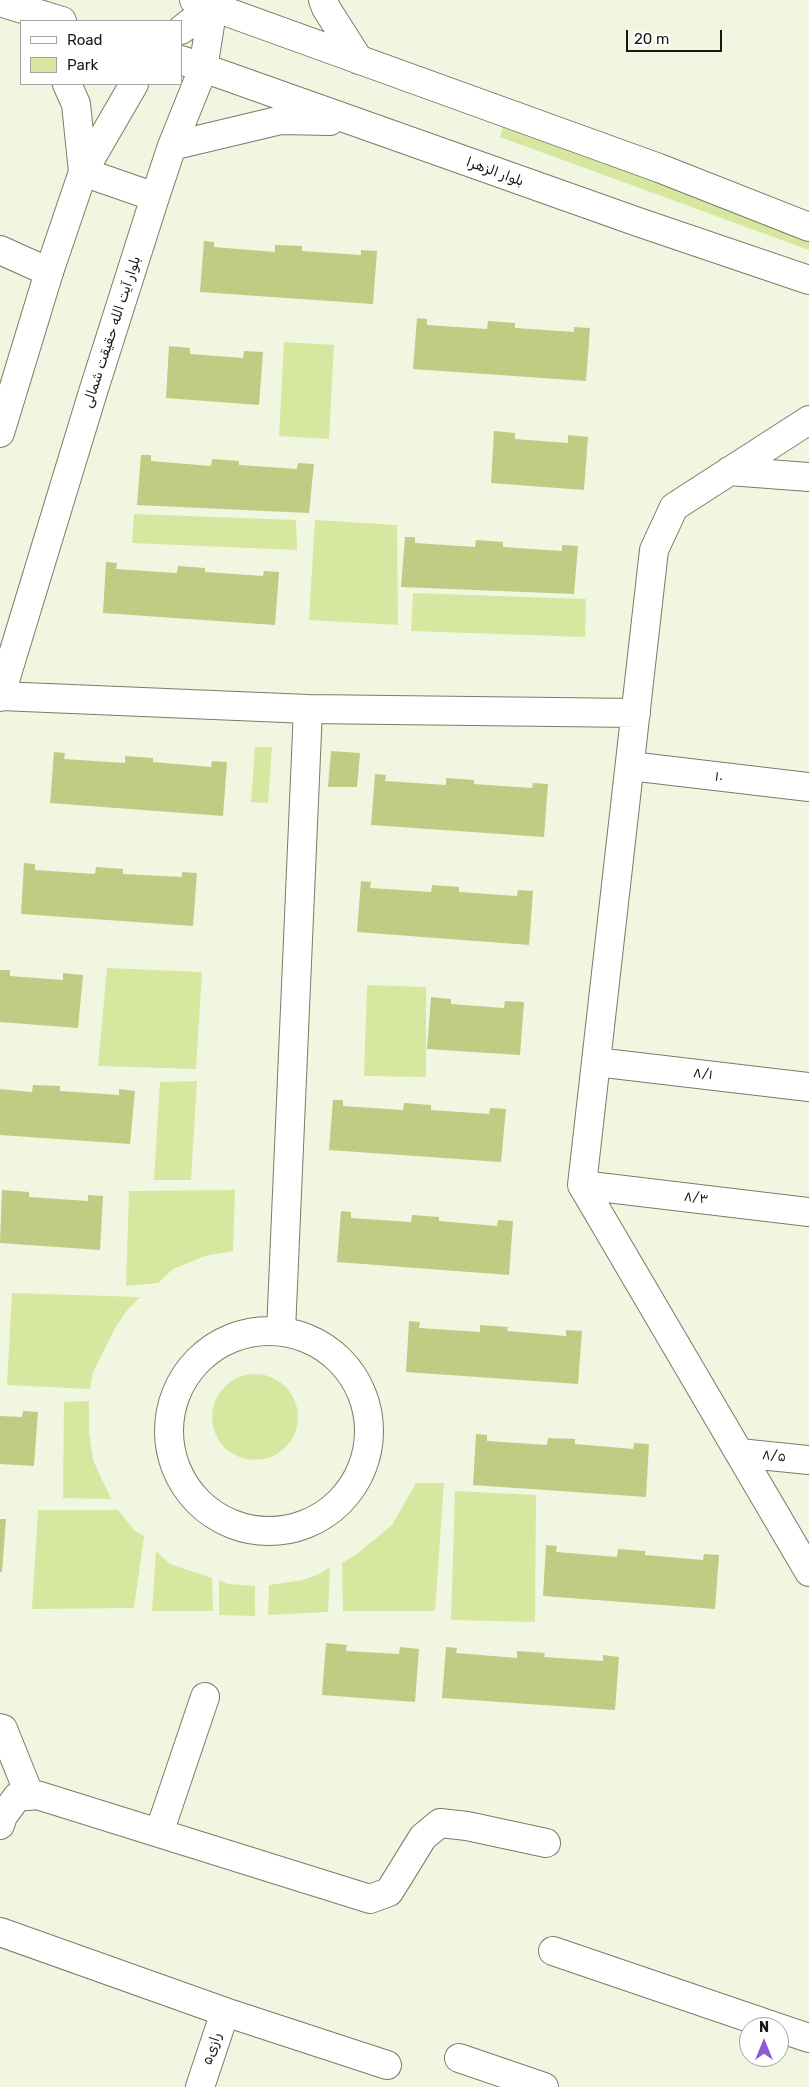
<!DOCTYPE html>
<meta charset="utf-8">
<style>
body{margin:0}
#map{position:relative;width:809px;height:2087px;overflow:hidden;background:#f1f6e0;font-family:Rubik,sans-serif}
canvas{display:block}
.legend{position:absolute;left:20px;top:20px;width:162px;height:65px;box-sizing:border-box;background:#fff;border:1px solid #a3a3a0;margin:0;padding:6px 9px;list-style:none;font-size:15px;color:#181912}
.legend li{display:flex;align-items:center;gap:10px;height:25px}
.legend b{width:25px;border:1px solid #a3a3a0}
.north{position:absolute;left:739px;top:2017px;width:50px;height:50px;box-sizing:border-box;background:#fff;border:1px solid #a3a3a0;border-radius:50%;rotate:0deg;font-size:14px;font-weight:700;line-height:20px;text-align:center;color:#181912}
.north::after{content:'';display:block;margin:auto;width:18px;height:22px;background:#8b5dd7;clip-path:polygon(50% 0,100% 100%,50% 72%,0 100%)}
.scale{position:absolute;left:626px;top:30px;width:96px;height:22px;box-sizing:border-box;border:2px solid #181912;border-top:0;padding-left:6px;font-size:15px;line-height:18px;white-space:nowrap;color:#181912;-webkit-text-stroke:4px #fff;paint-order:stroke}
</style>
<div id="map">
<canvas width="809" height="2087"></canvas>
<ul class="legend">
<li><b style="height:6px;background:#fff"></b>Road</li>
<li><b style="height:14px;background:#d8e79f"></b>Park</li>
</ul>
<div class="north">N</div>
<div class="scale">20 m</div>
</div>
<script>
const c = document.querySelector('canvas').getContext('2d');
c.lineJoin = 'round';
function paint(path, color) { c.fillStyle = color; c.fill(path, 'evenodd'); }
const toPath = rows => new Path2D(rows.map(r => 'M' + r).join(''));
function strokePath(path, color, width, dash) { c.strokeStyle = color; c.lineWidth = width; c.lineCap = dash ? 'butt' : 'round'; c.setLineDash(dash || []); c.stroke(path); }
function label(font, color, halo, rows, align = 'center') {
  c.font = font + ' Rubik,"Noto Sans Arabic",sans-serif'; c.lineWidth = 5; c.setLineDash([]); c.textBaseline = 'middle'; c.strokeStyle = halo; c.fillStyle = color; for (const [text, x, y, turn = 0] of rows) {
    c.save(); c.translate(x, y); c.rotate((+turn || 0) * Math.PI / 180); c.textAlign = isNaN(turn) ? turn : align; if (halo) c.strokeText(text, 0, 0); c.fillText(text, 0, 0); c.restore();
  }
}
paint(toPath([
 [503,127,809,238,809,250,500,137],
 [284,342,334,345,329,439,279,436],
 [134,514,296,520,297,550,132,543],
 [315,520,397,525,398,625,309,620],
 [413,593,586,599,585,637,411,631],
 [255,747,272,747,268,803,251,802],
 [107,968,202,972,196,1069,98,1066],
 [367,985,426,987,426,1077,364,1076],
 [197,1081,191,1180,154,1180,160,1082],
 [235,1190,233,1251,205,1256,173,1269,158,1283,126,1286,129,1191],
 [12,1293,140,1297,128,1309,115,1328,93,1372,90,1389,7,1385],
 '212 1417a43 43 0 1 1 86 0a43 43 0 1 1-86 0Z',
 [89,1401,89,1433,93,1460,111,1499,63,1498,64,1402],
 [416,1483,444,1483,435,1611,343,1611,342,1563,356,1555,392,1525],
 [455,1491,536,1495,535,1622,451,1620],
 [38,1510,118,1510,135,1531,144,1536,134,1608,32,1609],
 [156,1551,170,1564,212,1578,213,1611,152,1611],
 [330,1567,328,1612,268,1615,269,1585,303,1580,319,1574],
 [219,1580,228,1584,255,1586,255,1616,219,1615]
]), '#d8e79f');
paint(toPath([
 [204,241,214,242,214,247,275,252,275,245,302,246,302,251,361,255,361,250,377,251,373,304,200,292],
 [417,318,427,319,427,325,487,329,488,321,515,323,515,328,574,332,574,327,590,328,586,381,413,369],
 [169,346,190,348,190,354,243,358,244,351,263,352,259,405,166,398],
 [494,431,515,433,515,439,568,443,568,435,588,437,584,490,491,483],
 [141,455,151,455,151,461,211,466,212,459,239,461,239,465,297,469,298,463,314,464,309,513,137,505],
 [405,537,415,537,415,543,475,547,476,540,503,542,503,547,562,551,562,545,578,546,574,594,401,587],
 [106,562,117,563,116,569,177,573,178,566,205,568,205,572,263,576,264,571,279,572,275,625,103,613],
 [331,751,360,753,357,787,328,787],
 [54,752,65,753,64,759,125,763,125,756,153,758,153,762,211,767,212,761,227,762,223,816,50,803],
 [375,774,386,775,385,781,446,785,446,778,474,780,474,784,532,788,533,783,548,784,544,837,371,825],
 [24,863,35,864,35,870,95,874,96,867,123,869,123,874,182,877,182,872,197,873,193,926,21,914],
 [361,881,371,882,370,888,431,892,432,885,459,887,459,892,517,896,518,890,533,891,529,945,357,932],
 [0,970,10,970,10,976,63,980,63,973,83,975,78,1028,0,1022],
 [431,997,451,999,451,1004,504,1008,505,1001,524,1002,520,1055,427,1049],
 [33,1085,60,1086,60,1091,119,1095,119,1089,135,1091,130,1144,0,1135,0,1089,32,1092],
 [333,1100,343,1100,343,1106,403,1110,404,1103,431,1105,431,1110,489,1114,490,1108,506,1109,501,1162,329,1150],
 [2,1190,29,1192,29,1197,88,1201,88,1195,103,1196,100,1250,0,1243],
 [341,1211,351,1212,351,1218,411,1222,412,1215,439,1217,439,1221,497,1226,498,1220,513,1221,509,1275,337,1262],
 [409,1321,420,1322,419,1328,480,1332,480,1325,508,1327,507,1331,566,1336,566,1330,582,1331,578,1384,406,1372],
 [23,1411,38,1412,34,1466,0,1464,0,1416,22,1417],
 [476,1434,487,1435,487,1441,547,1445,548,1438,575,1439,575,1444,633,1449,634,1443,649,1444,646,1497,473,1485],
 [0,1519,6,1519,2,1572,0,1572],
 [546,1545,557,1546,556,1552,617,1557,618,1549,645,1551,645,1555,703,1560,704,1554,719,1555,715,1609,543,1596],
 [326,1643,347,1645,346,1651,399,1654,400,1647,419,1649,415,1702,322,1695],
 [446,1647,457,1648,456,1653,517,1658,517,1651,545,1653,544,1657,603,1661,603,1655,619,1657,615,1710,442,1698]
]), '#becc84');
const street = toPath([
 [0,250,49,272],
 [809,420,674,507,654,550,582,1185,809,1572],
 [729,471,809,477],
 [0,696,308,709,636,713],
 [630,766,809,787],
 [596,1062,809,1087],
 [582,1185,809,1212],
 [281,1331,308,709],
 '169 1431a100 100 0 1 1 200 0a100 100 0 1 1-200 0Z',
 [739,1453,809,1460],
 [0,1728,3,1729,30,1796],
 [0,1825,3,1816,17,1797,37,1795,370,1899,389,1892,423,1837,440,1823,467,1826,546,1843],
 [159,1833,205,1697],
 [0,1932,225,2012,387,2065],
 [553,1951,776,2027],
 [779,2028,809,2038],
 [459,2058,544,2087],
 [200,2087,225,2012]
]);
const secondary = toPath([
 [194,0,659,168,809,227],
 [323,0,326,8,359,60],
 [0,2,62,21],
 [181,30,219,0],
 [181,60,638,222,809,280],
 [67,84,76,104,83,172,155,197],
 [172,146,281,120,330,121],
 [0,433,49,272,83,172,134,84],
 [0,697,93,392,155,197,172,146,203,69,213,6]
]);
strokePath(street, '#787d69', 30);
strokePath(secondary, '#787d69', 30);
strokePath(street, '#fff', 28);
strokePath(secondary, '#fff', 28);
label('14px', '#181912', '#fff', [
 ["بلوار الزهرا",495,172,20],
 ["بلوار آیت الله حقیقت شمالی",112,332,-72],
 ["۱۰",719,777,7],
 ["۸/۱",703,1074,7],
 ["۸/۳",696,1198,7],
 ["۸/۵",774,1456,6],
 ["رازی۵",212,2049,-72]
]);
</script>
